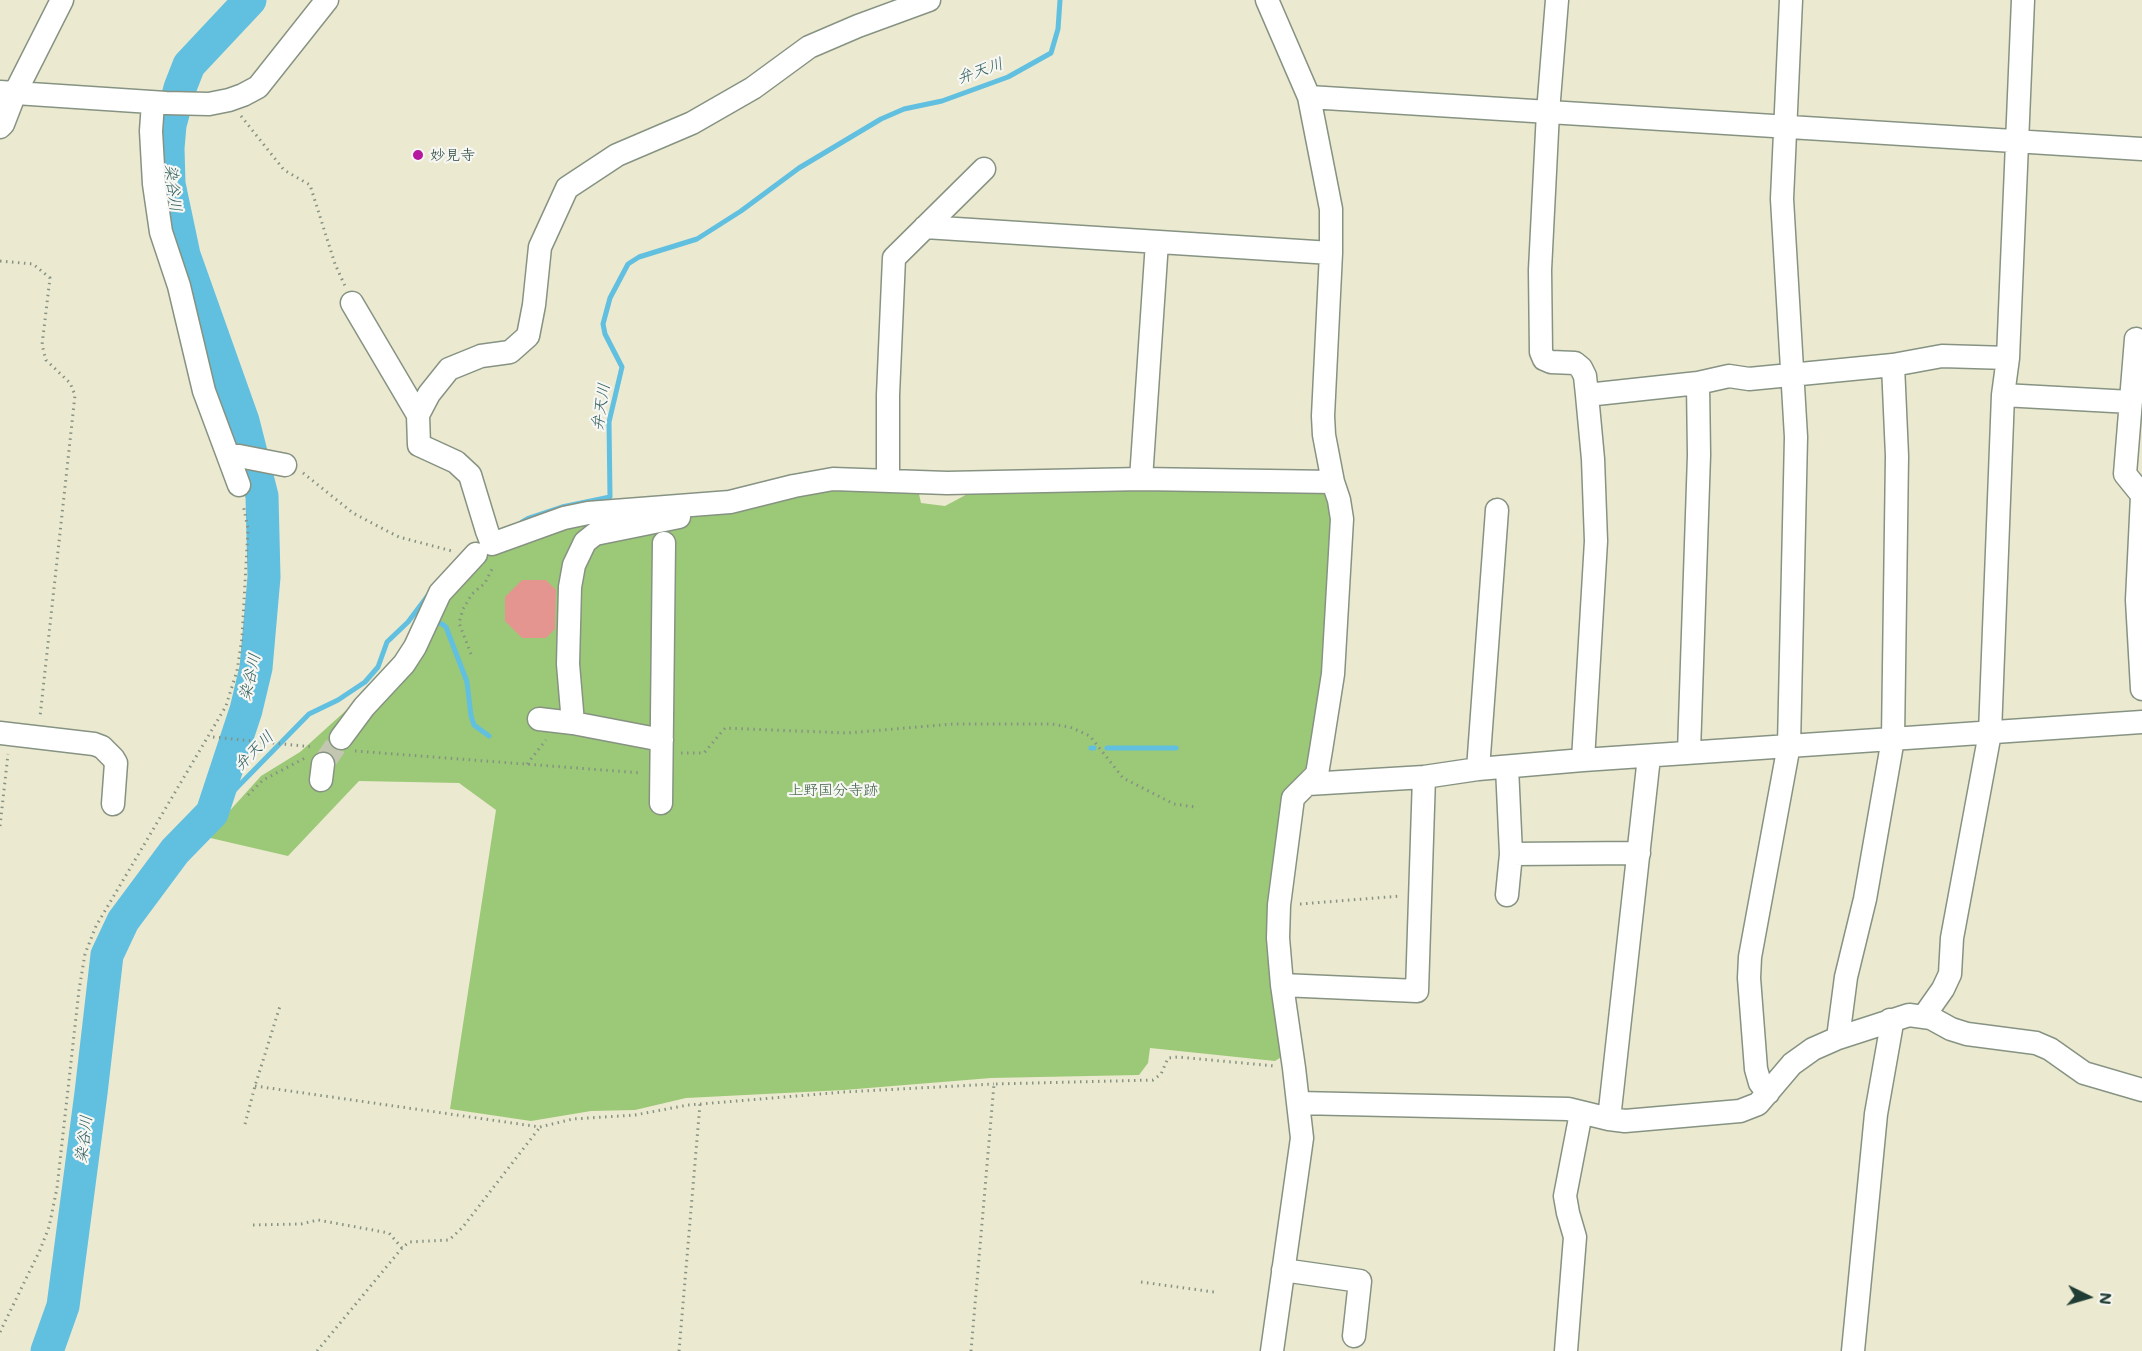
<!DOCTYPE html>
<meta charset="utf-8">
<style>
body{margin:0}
#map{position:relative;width:2142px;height:1351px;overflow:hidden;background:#ece9d1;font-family:Mali,sans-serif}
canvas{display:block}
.north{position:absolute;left:2058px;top:1267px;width:60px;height:60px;-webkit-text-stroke:4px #f6f6f2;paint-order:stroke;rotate:95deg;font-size:16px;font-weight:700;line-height:24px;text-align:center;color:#1f3d34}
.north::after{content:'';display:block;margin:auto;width:21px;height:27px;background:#1f3d34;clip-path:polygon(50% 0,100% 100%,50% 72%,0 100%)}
</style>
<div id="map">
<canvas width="2142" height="1351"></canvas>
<div class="north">N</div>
</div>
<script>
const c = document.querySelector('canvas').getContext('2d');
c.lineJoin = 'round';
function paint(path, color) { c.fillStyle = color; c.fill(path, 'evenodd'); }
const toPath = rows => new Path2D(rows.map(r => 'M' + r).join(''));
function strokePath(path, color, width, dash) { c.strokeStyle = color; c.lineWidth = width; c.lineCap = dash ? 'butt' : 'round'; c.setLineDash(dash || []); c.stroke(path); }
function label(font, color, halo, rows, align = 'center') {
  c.font = font + ' Mali,"Klee One",sans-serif'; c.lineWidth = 4.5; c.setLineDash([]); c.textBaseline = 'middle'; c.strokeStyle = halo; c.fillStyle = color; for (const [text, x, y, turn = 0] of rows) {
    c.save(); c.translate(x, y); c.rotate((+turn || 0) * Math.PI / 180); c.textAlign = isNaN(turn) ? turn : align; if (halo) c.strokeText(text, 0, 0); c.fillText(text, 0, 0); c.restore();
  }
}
paint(toPath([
 [917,485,921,503,945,506,975,490,1003,489,1327,491,1334,501,1327,673,1307,766,1294,782,1283,1056,1275,1061,1150,1048,1148,1063,1139,1075,991,1078,844,1090,686,1098,635,1110,591,1111,531,1121,450,1109,496,810,459,783,359,781,288,856,206,837,261,776,300,752,383,677,469,558,565,523,793,490]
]), '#9cc977');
strokePath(toPath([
 [522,522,529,518,562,507,610,497,609,422,622,367,605,334,603,324,610,298,628,264,639,257,697,239,741,211,799,168,881,119,904,109,942,101,1008,77,1051,53,1058,29,1060,0],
 [432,622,442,624,446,627,467,682,471,716,474,725,489,736],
 [1091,748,1094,748],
 [1107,748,1176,748],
 [212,813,309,714,338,700,365,682,378,667,387,642,408,622,429,594]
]), '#61bfdf', 5);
strokePath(toPath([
 [47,1351,63,1306,91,1093,107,955,123,921,175,851,212,813,246,710,256,668,264,577,262,496,243,421,184,255,169,184,168,148,170,125,180,88,189,65,250,0]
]), '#61bfdf', 33);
paint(toPath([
 [522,580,546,580,556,590,555,629,546,638,522,638,505,621,505,597]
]), '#e5958f');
strokePath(toPath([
 [323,764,341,738]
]), '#c3c7b2', 22, [22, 11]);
const minor = toPath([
 [1267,0,1309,97,1331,209,1331,253,1323,416,1324,435,1333,482,1339,500,1342,519,1333,674,1321,750,1317,774,1293,798,1279,905,1278,938,1282,985,1294,1068,1302,1138,1272,1351],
 [1557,0,1548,112,1540,270,1541,352,1544,359,1551,362,1575,363,1581,368,1585,376,1587,395,1593,459,1596,541,1583,760],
 [0,92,166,103,209,104,229,100,243,95,258,87,327,0],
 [1309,97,2142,149],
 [153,103,151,131,154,184,161,232,179,286,204,391,239,485],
 [0,127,3,124,15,93,62,0],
 [925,227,1331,253],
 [352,303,418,415,419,445,456,462,470,475,487,531,492,544,564,518,588,513,730,502,794,486,833,479,947,483,1141,479,1333,482],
 [2136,339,2125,474,2142,495],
 [1587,395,1698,383,1729,376,1749,379,1893,365,1942,356,2008,358],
 [2003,395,2131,402],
 [418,415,429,394,449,369,481,356,510,352,528,336,534,305,540,247,567,188,617,155,692,123,753,88,809,47,858,26,929,0],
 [230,456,239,456,285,465],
 [1141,479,1157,242],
 [888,480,888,395,894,258,984,169],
 [2142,496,2137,600,2142,689],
 [539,719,573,723,662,740],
 [573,723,568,664,570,587,574,565,585,542,595,534,679,517],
 [0,733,94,744,102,747,113,758,116,763,113,804],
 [341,738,364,707,404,664,415,647,440,593,476,554],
 [1689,752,1699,455,1698,383],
 [1478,769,1497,510],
 [321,780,323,764],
 [1308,784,1424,777,1478,769,1583,760,2142,722],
 [661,803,664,543],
 [1511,854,1639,853],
 [1507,895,1511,854,1507,767],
 [1282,985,1417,991,1424,777],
 [1924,1016,1943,989,1950,974,1952,938,1990,733,2003,395,2008,358,2023,0],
 [1838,1038,1846,977,1865,899,1893,739,1897,456,1893,365],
 [1768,1093,1760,1083,1756,1069,1749,978,1750,957,1789,745,1796,437,1782,199,1791,0],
 [1298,1103,1568,1109,1609,1119,1625,1121,1740,1111,1758,1104,1792,1064,1813,1049,1838,1038,1909,1015,1931,1018,1951,1029,1967,1034,2036,1043,2050,1049,2084,1073,2142,1090],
 [1609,1119,1649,757],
 [1283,1270,1360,1281,1354,1336],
 [1566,1351,1575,1237,1568,1213,1565,1196,1581,1113],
 [1853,1351,1876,1114,1891,1029,1890,1020]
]);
strokePath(minor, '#869382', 25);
strokePath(toPath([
 [241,116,284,170,310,185,335,264,345,286],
 [0,261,33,264,50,278,42,345,46,360,70,383,75,395,40,717],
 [303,473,353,513,389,532,399,537,452,551],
 [471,654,459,623,463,609,472,594,485,583,493,567],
 [213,737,313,747],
 [355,751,642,773],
 [681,753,704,753,725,728,847,733,953,724,1051,724,1070,727,1090,736,1123,778,1174,804,1195,807],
 [527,764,546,740],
 [248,795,263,780,305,758],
 [0,826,8,754],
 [1300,904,1401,896],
 [255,1086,540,1127,573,1119,635,1115,688,1105,844,1092,994,1084],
 [245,1124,255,1086,280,1006],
 [253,1225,301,1224,318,1220,389,1233,402,1248],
 [1141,1282,1214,1292],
 [0,1332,40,1250,49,1227,57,1188,79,990,85,954,96,926,226,706,230,693,237,671,242,638,248,529,243,504],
 [317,1351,402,1248,409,1242,449,1240,462,1228,540,1127],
 [679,1351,700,1104],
 [971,1351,994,1084,1153,1080,1161,1074,1168,1058,1178,1057,1275,1066]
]), '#869382', 3, [1.5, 4.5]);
strokePath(minor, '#fff', 22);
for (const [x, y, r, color] of [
 [418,155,6,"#b5179e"]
]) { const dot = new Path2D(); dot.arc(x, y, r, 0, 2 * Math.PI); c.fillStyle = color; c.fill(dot); strokePath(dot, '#f6f6f2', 2); }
label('15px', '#1f3d34', '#f6f6f2', [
 ["妙見寺",430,155]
], 'left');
label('15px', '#3e6045', '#f6f6f2', [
 ["上野国分寺跡",833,790]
]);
label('italic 16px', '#305e5f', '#f6f6f2', [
 ["弁天川",980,71,-19],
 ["染谷川",173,188,83],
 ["弁天川",601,407,-81],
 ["染谷川",250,677,-77],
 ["弁天川",254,751,-45],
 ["染谷川",84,1139,-83]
]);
</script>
